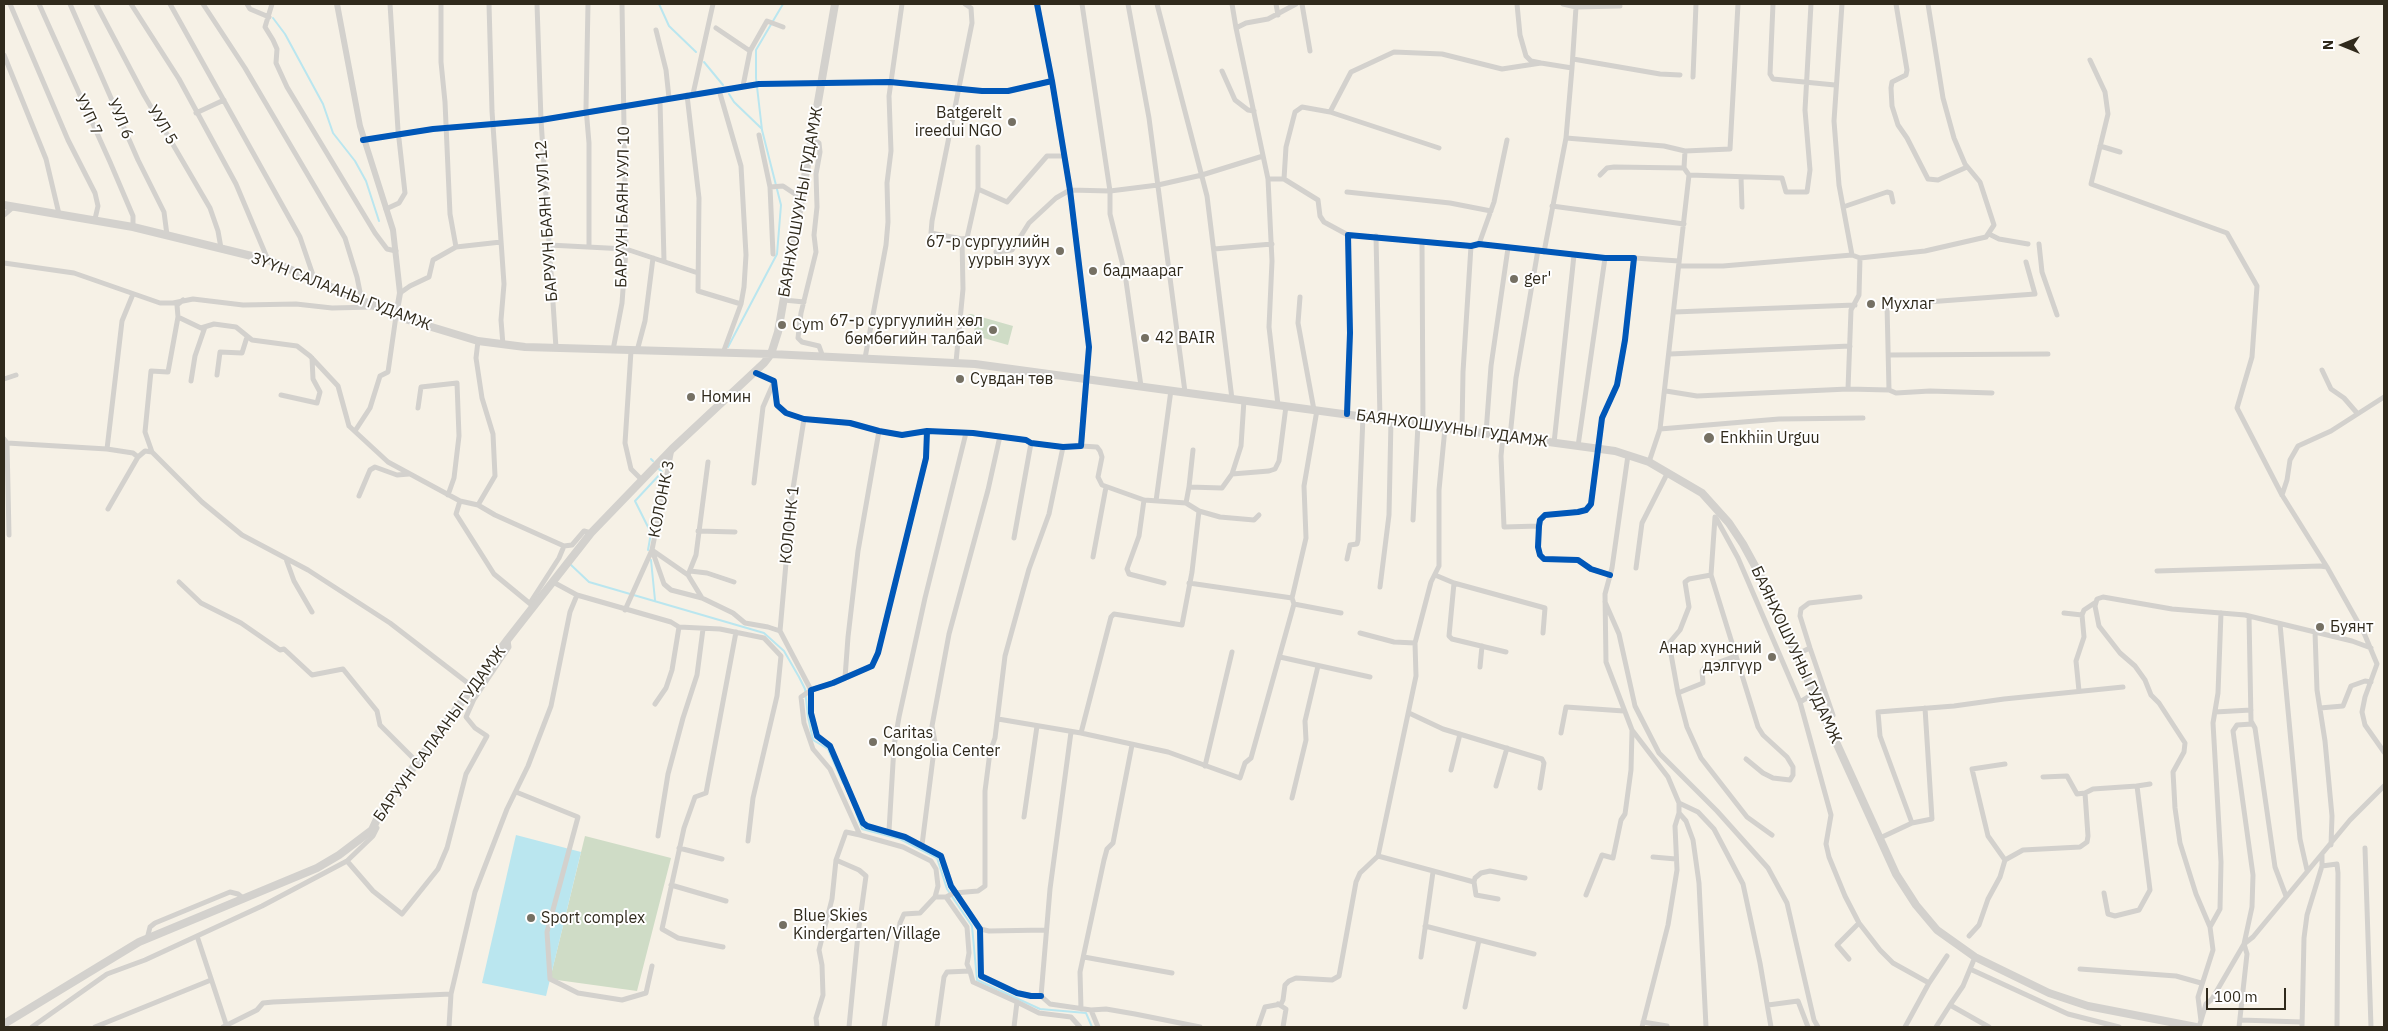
<!DOCTYPE html>
<meta charset="utf-8">
<style>
body{margin:0}
#map{position:relative;width:2388px;height:1031px;overflow:hidden;background:#f6f1e6;font-family:"IBM Plex Sans",sans-serif}
canvas{display:block}
.frame{position:absolute;inset:0;border:5px solid #302a1c;pointer-events:none}
.north{position:absolute;left:2318px;top:20px;width:50px;height:50px;-webkit-text-stroke:4px #fff;paint-order:stroke;rotate:270deg;font-size:14px;font-weight:700;line-height:20px;text-align:center;color:#302a1c}
.north::after{content:'';display:block;margin:auto;width:18px;height:22px;background:#302a1c;clip-path:polygon(50% 0,100% 100%,50% 72%,0 100%)}
.scale{position:absolute;left:2206px;top:988px;width:80px;height:22px;box-sizing:border-box;border:2px solid #302a1c;border-top:0;padding-left:6px;font-size:15px;line-height:18px;white-space:nowrap;color:#302a1c;-webkit-text-stroke:4px #fff;paint-order:stroke}
</style>
<div id="map">
<canvas width="2388" height="1031"></canvas>
<div class="frame"></div>
<div class="north">N</div>
<div class="scale">100 m</div>
</div>
<script>
const c = document.querySelector('canvas').getContext('2d');
c.lineJoin = 'round';
function paint(path, color) { c.fillStyle = color; c.fill(path, 'evenodd'); }
const toPath = rows => new Path2D(rows.map(r => 'M' + r).join(''));
function strokePath(path, color, width, dash) { c.strokeStyle = color; c.lineWidth = width; c.lineCap = dash ? 'butt' : 'round'; c.setLineDash(dash || []); c.stroke(path); }
function label(font, color, halo, rows, align = 'center') {
  c.font = font + ' "IBM Plex Sans",sans-serif'; c.lineWidth = 4; c.setLineDash([]); c.textBaseline = 'middle'; c.strokeStyle = halo; c.fillStyle = color; for (const [text, x, y, turn = 0] of rows) {
    c.save(); c.translate(x, y); c.rotate((+turn || 0) * Math.PI / 180); c.textAlign = isNaN(turn) ? turn : align; if (halo) c.strokeText(text, 0, 0); c.fillText(text, 0, 0); c.restore();
  }
}
paint(toPath([
 '965 320a6 6 0 1 1 12 0a6 6 0 1 1-12 0Z',
 [978,316,1013,326,1008,345,973,335],
 [585,836,671,858,637,991,550,979]
]), '#cfdcc6');
paint(toPath([
 [516,835,581,852,546,996,482,983]
]), '#bae6ef');
strokePath(toPath([
 [659,4,669,26,696,52],
 [273,18,285,34,323,104,333,133,355,161,366,181,379,221],
 [704,62,723,85],
 [729,94,734,102,761,128],
 [728,347,777,254,781,205,762,130,756,78,756,50,783,4],
 [651,459,653,461],
 [648,550,651,533,635,501,662,472,659,469],
 [651,560,655,600],
 [570,564,589,582,764,633,784,651,799,677,805,689,808,717,813,740,828,749,843,783],
 [856,813,862,829,900,839,937,858,947,889,972,926,977,980,1040,1009,1086,1013,1092,1027]
]), '#bae6ef', 2);
strokePath(toPath([
 [10,4,68,140,95,193,98,206,95,219],
 [39,4,110,162,133,216,133,227],
 [70,4,138,160,164,212,167,235],
 [96,4,144,95,210,208,218,231,221,248],
 [131,4,179,79,236,184,268,260],
 [170,4,300,237,315,281],
 [203,4,245,68,345,238,357,277,362,302],
 [247,4,250,9,269,17],
 [272,4,265,27,273,40,277,49,276,63,287,87,375,233,387,249,396,251],
 [441,4,441,62,445,102,450,214,456,247],
 [489,4,492,111,504,284,501,320,503,345],
 [537,4,541,120,556,348],
 [588,4,586,108,589,143,589,247],
 [1082,4,1110,191,1110,214,1125,274,1141,386],
 [1128,4,1149,118,1185,392],
 [1157,4,1207,196,1232,399],
 [1232,4,1236,28],
 [1276,4,1278,15],
 [1302,4,1310,51],
 [1517,4,1520,35,1526,56,1531,61,1541,63,1572,68,1566,138,1544,252],
 [1563,4,1576,7,1572,68],
 [1773,4,1770,74,1773,79,1835,85],
 [1842,4,1834,121,1839,185,1852,255],
 [1896,4,1907,70,1906,75,1892,82,1891,88,1892,106,1898,125,1907,138,1928,179,1938,180,1967,167],
 [1576,7,1620,6],
 [716,28,750,51,743,86],
 [656,30,666,70,669,98],
 [750,51,767,21,783,27],
 [4,55,46,159,59,214],
 [1573,59,1660,74,1680,75],
 [2090,60,2105,92,2108,114,2091,184,2227,233,2257,286,2252,357,2237,408,2282,495,2327,567],
 [1222,71,1235,100,1248,110,1254,111],
 [1693,77,1696,4],
 [719,90,741,166,746,255,744,287,741,304,723,353],
 [693,94,713,4],
 [687,95,699,198,698,291,741,304],
 [660,100,664,261],
 [1330,112,1439,148],
 [196,113,224,100],
 [759,135,770,187,773,254],
 [812,138,819,143,820,152,816,174,817,207,814,235,816,252,801,313,798,338,802,342,819,346,823,357],
 [1566,138,1664,146,1685,151,1730,149,1738,4],
 [363,140,433,129,541,120,759,84,890,82,982,91,1008,91,1052,81],
 [2100,146,2120,152],
 [1685,151,1684,168,1689,175],
 [1600,175,1607,168,1614,167,1684,168],
 [1741,177,1742,207],
 [1268,179,1284,179,1286,147,1295,112,1302,107,1330,112,1351,72,1394,52,1442,54,1502,69,1541,63],
 [1284,179,1318,200,1320,216,1324,222,1348,235],
 [770,187,783,186,801,198],
 [978,189,1007,202,1047,156,1064,156],
 [1347,192,1450,203,1491,211],
 [1552,206,1684,224],
 [1843,207,1887,192,1891,193,1893,202],
 [386,209,399,203,405,193,398,130,390,4],
 [4,215,12,208,15,208],
 [1989,234,1999,239,2028,244],
 [1376,236,1380,419],
 [962,239,967,238,978,189,978,147],
 [1422,242,1423,425],
 [1479,244,1494,202,1507,140],
 [2039,244,2042,272,2057,315],
 [549,245,626,249,698,273],
 [1214,249,1272,244],
 [996,252,1012,250,1029,223,1056,198,1070,190,1110,191,1158,185,1202,175,1263,156],
 [1634,258,1679,261],
 [4,263,74,273,160,303,173,303,193,299,243,305,296,304,332,308,374,307],
 [1679,266,1723,266,1852,255,1860,258,1925,251,1986,237,1994,225,1980,182,1965,164,1954,138,1943,98,1928,4],
 [400,293,410,286,429,277,433,260,456,247,501,242],
 [1300,297,1298,323,1314,410],
 [183,300,177,305,178,317,168,372,151,371,145,432,152,452,202,502,242,535,308,570,390,623,473,687],
 [784,300,804,302],
 [1674,312,1855,305],
 [178,317,201,328,214,324,236,327,252,340,297,346,310,356,338,386,349,426,388,462,460,501,456,514,494,574,534,607],
 [613,350,622,303,626,249,622,4],
 [631,351,625,443,631,469,641,479],
 [637,351,645,321,653,258],
 [1670,354,1850,346],
 [1889,355,2048,354],
 [865,358,886,245,888,222,887,183,891,151,889,96,902,4],
 [956,362,963,289,962,239,931,233,932,221,972,23,971,8,965,4],
 [2322,370,2331,389,2344,398,2357,413],
 [756,373,774,381,777,405,786,413,804,419,850,423,879,431,902,435,927,431,973,433,1026,440,1031,443,1063,447,1081,446,1089,347,1070,190,1052,81,1037,4],
 [217,375,220,352,242,353,247,337],
 [4,379,16,375],
 [191,381,195,356,205,327],
 [1848,389,1851,310,1859,295,1860,258],
 [1889,390,1896,393,1930,391,1992,393],
 [1666,391,1697,396,1848,389,1889,390,1887,305,2035,294,2026,262],
 [281,395,317,403,320,392,313,379,312,358],
 [1278,405,1269,327,1272,261,1268,179,1236,28,1246,23,1268,19,1296,4],
 [418,408,421,387,457,383,459,436,454,478,448,495],
 [1347,414,1350,333,1348,235,1471,246,1479,244,1605,258,1634,258,1625,340,1617,385,1602,418,1591,504,1586,510,1578,512,1545,515,1540,520,1539,526,1538,547,1540,555,1544,559,1578,560,1591,569,1610,575],
 [1660,429,1689,175,1782,178,1786,192,1807,192,1810,170,1805,110,1811,4],
 [1462,430,1463,372,1471,246],
 [355,431,370,408,380,376,388,372,396,316],
 [927,431,926,458,878,653,872,666,833,683,811,690,811,713,817,736,830,746,863,823,867,826,905,837,941,856,951,886,980,929,981,976,1017,993,1031,996,1041,996],
 [1486,433,1491,366,1508,248],
 [1503,436,1501,456,1504,527,1539,526],
 [1510,437,1516,378,1538,250],
 [4,439,7,443,107,449,133,453,138,457],
 [7,443,9,535],
 [1554,443,1574,255],
 [1081,446,1097,447,1100,451,1102,457,1098,477,1102,485,1144,500,1186,503,1189,487,1222,488,1232,474,1269,471,1275,469,1279,461,1286,406],
 [1578,446,1605,258],
 [107,449,122,321,133,294],
 [1628,455,1612,568,1605,594,1606,662,1632,730,1668,777,1679,803,1698,812,1714,829,1743,884,1760,963,1771,1027],
 [1649,462,1660,429,1779,419,1863,418],
 [1232,474,1241,446,1244,400],
 [754,483,763,407,773,384],
 [1189,487,1193,450],
 [2282,495,2287,480,2290,460,2298,446,2331,431,2384,397],
 [359,496,370,470,375,467,397,475,409,474],
 [1144,500,1139,536,1127,569,1129,574,1164,583],
 [460,501,478,505,495,476,493,434,482,398,476,358,478,341],
 [1156,501,1171,390],
 [1186,503,1199,511,1220,517,1254,520,1259,515],
 [478,505,495,515,564,546,572,545,584,531,591,533],
 [108,509,138,457,145,451,152,452],
 [1715,517,1711,575,1758,727,1763,735,1787,757,1793,767,1793,775,1790,780,1773,778,1763,773,1746,759],
 [1716,518,1738,558,1800,702],
 [1413,520,1418,424],
 [698,531,735,532],
 [1014,538,1031,443],
 [652,550,688,575,702,598,733,613,745,623,768,627,780,631,811,690,801,697,804,723,813,749,830,769,860,835,846,832,836,860,832,899,819,950,822,965,823,995,816,1018,817,1027],
 [652,550,664,584,671,590,702,598],
 [1093,557,1106,487],
 [286,559,294,581,312,612],
 [1347,559,1350,545,1357,544,1358,540,1363,416],
 [1636,568,1642,523,1668,472],
 [690,571,707,573,734,582],
 [2157,571,2320,566,2327,567,2364,633,2377,664,2365,697,2362,712,2365,725,2384,752],
 [688,575,696,555,708,462],
 [1435,575,1454,583,1545,608,1543,633],
 [1711,575,1689,579,1685,582,1689,607,1680,630,1669,643,1678,693,1687,727,1701,758,1747,817,1772,835],
 [179,582,201,603,241,623,280,650,284,649,312,675,343,669,377,711,380,725,417,762],
 [553,582,577,595,671,622,679,627,720,629,764,638,781,656,777,696,753,798,748,841],
 [1189,583,1292,598],
 [1454,583,1449,636,1452,639,1506,652],
 [1380,587,1389,515,1391,420],
 [1605,602,1619,634,1635,706,1659,753,1717,811,1768,868,1787,903,1814,1020,1818,1027],
 [530,603,559,558,564,546],
 [1294,604,1341,613],
 [625,610,652,550,672,449],
 [2064,613,2082,615,2084,637,2076,661,2079,691],
 [2082,615,2084,610,2096,602],
 [2249,616,2251,721,2255,728,2275,867,2286,896],
 [2280,624,2300,839,2307,870],
 [780,631,792,495,804,419],
 [2315,632,2317,690,2325,741,2332,816,2331,845],
 [1360,633,1394,642,1415,643],
 [1797,654,1810,648],
 [1280,657,1370,677],
 [1480,667,1482,646],
 [845,678,848,637,858,551,879,431],
 [1823,688,1800,702,1831,815,1826,844,1829,857,1845,896,1859,923,1880,950,1893,963,1929,983],
 [1678,693,1703,683,1702,671,1705,667,1736,656],
 [655,704,666,688,672,670,679,627],
 [2320,708,2343,706,2351,686,2365,681,2371,682],
 [2215,712,2251,710],
 [1409,713,1443,729,1542,759,1544,763,1540,788],
 [1833,715,1810,648,1800,616,1801,609,1809,603,1860,597],
 [998,719,1081,733,1168,752,1240,778,1245,763,1251,758,1294,604,1292,598,1306,538,1304,486,1317,410],
 [1071,732,1050,889,1041,996,1050,1004,1091,1010,1106,1009,1135,1014,1200,1027],
 [1081,733,1111,617,1114,614,1182,625,1192,572,1199,511],
 [1561,733,1566,707,1624,711],
 [2005,764,1972,769,1988,836,2005,860],
 [1205,766,1232,652],
 [1451,770,1460,734],
 [2043,777,2067,776,2077,794,2085,793],
 [1496,786,1507,748],
 [2137,786,2150,784],
 [516,792,578,817,547,932,550,979,578,993,622,1000,646,993,652,966],
 [1292,798,1306,740,1305,721,1318,666],
 [1679,803,1679,813,1686,821,1693,840,1699,883,1706,1027],
 [1024,817,1037,726],
 [1912,823,1880,736,1878,712,1954,706,2004,699,2123,687],
 [889,831,894,746,899,717,925,598,966,433],
 [860,835,903,847,931,861,936,869,938,886,935,897],
 [658,836,668,774,683,718,697,675,703,629],
 [1880,838,1912,823,1932,819,1925,708],
 [922,845,935,742,932,726,949,634,988,490,1000,436],
 [679,848,722,859],
 [2365,848,2371,1027],
 [1378,856,1474,882,1475,878,1481,873,1490,871,1525,878],
 [1653,857,1676,859],
 [836,860,859,870,866,876,858,934,849,1027],
 [347,861,373,891,402,914,438,869,447,848,466,774,487,736,475,728,466,717,474,699,509,647,508,640],
 [2322,866,2337,864,2338,873,2337,1027],
 [1474,882,1476,895,1498,899],
 [671,885,726,901],
 [1586,895,1602,855,1613,858,1621,820,1625,814,1631,770,1632,731],
 [1425,926,1534,954],
 [2210,927,2196,894,2180,843,2175,808,2173,772,2184,752,2185,743,2159,703,2151,695,2145,680,2135,666,2120,653,2099,626,2095,606,2097,599,2103,597,2172,609,2245,615,2352,641,2371,648],
 [980,929,989,931,1045,930],
 [197,936,227,1027],
 [1969,936,1979,925,1988,899,2000,877,2005,860,2023,850,2080,847,2087,842,2088,836,2085,793,2093,789,2137,786,2150,890,2139,910,2115,916,2108,914,2104,893],
 [147,939,150,927,155,923,230,892,238,894,244,899],
 [723,947,678,938,662,929,684,828,695,797,706,793,736,632],
 [1084,957,1172,973],
 [1421,957,1433,872],
 [1975,957,1963,986,1950,1005,1989,1027],
 [1849,959,1837,945,1859,923],
 [1970,969,2068,1014,2119,1027],
 [2080,969,2176,976,2201,983],
 [970,971,973,982,1017,1002,1014,1027],
 [1017,1002,1039,1013,1071,1017,1080,1027],
 [1278,1004,1286,1009,1283,1027],
 [1768,1005,1798,1001,1808,1027],
 [1465,1007,1479,940],
 [1081,1009,1080,972,1104,860,1107,849,1113,843,1132,745],
 [1091,1010,1098,1027],
 [2240,1020,2302,1022],
 [2201,1021,2198,997,2213,950,2210,927,2220,909,2221,862,2213,723,2218,693,2221,613],
 [1643,1022,1667,1026],
 [32,1027,107,974,145,960,262,906,347,861,373,836,377,828],
 [95,1027,211,980],
 [223,1027,257,1010,263,1003,273,1002,451,994],
 [449,1027,451,994,475,892,507,809,528,766,551,706,570,612,577,595],
 [884,1027,900,923,904,914,920,913,935,897,946,897,954,893,978,891,985,886,985,791,990,752,995,738,1005,656,1029,569,1049,514,1063,447],
 [937,1027,944,977,947,972,970,971,967,964,969,953,967,927,946,897],
 [1258,1027,1265,1007,1281,1004,1283,1000,1285,985,1289,981,1296,978,1332,980,1339,976,1356,882,1360,873,1378,856,1416,676,1415,643,1431,582,1439,566,1439,490,1445,428],
 [1642,1027,1668,925,1677,870,1675,826,1679,813],
 [1905,1027,1929,983,1947,956],
 [1936,1027,1950,1005],
 [2199,1027,2206,1004,2212,999,2244,944,2253,937,2350,820,2384,786],
 [2239,1027,2247,954,2244,944,2252,907,2253,875,2233,731,2237,725,2252,724],
 [2302,1027,2304,938,2307,915,2322,866,2322,854]
]), '#d3d1cd', 5);
strokePath(toPath([
 [337,4,360,126,393,230,400,293,396,316]
]), '#d3d1cd', 6);
strokePath(toPath([
 [4,205,133,227,268,260,405,319,478,341,525,347,771,354,975,364,1615,451,1649,462,1702,493,1729,523,1743,544,1761,577,1896,874,1916,905,1937,930,1975,957,2049,993,2088,1006,2196,1027],
 [4,1024,139,942,317,868,339,855,372,830,378,817,395,792,508,639,591,533,672,449,764,363,771,354,778,332,835,4]
]), '#d3d1cd', 8);
strokePath(toPath([
 [363,140,433,129,541,120,759,84,890,82,982,91,1008,91,1052,81],
 [756,373,774,381,777,405,786,413,804,419,850,423,879,431,902,435,927,431,973,433,1026,440,1031,443,1063,447,1081,446,1089,347,1070,190,1052,81,1037,4],
 [1347,414,1350,333,1348,235,1471,246,1479,244,1605,258,1634,258,1625,340,1617,385,1602,418,1591,504,1586,510,1578,512,1545,515,1540,520,1539,526,1538,547,1540,555,1544,559,1578,560,1591,569,1610,575],
 [927,431,926,458,878,653,872,666,833,683,811,690,811,713,817,736,830,746,863,823,867,826,905,837,941,856,951,886,980,929,981,976,1017,993,1031,996,1041,996]
]), '#0057b8', 6);
for (const [x, y, r, color] of [
 [1012,122,5,"#757063"],
 [1060,251,5,"#757063"],
 [1093,271,5,"#757063"],
 [1514,279,5,"#757063"],
 [1871,304,5,"#757063"],
 [782,325,5,"#757063"],
 [993,330,5,"#757063"],
 [1145,338,5,"#757063"],
 [960,379,5,"#757063"],
 [691,397,5,"#757063"],
 [1709,438,6,"#757063"],
 [2320,627,5,"#757063"],
 [1772,657,5,"#757063"],
 [873,742,5,"#757063"],
 [531,918,5,"#757063"],
 [783,925,5,"#757063"]
]) { const dot = new Path2D(); dot.arc(x, y, r, 0, 2 * Math.PI); c.fillStyle = color; c.fill(dot); strokePath(dot, '#fff', 2); }
label('16px', '#302a1c', '#fff', [
 ["Batgerelt",1002,113,"right"],
 ["ireedui NGO",1002,131,"right"],
 ["67-р сургуулийн",1050,242,"right"],
 ["уурын зуух",1050,260,"right"],
 ["бадмаараг",1103,271],
 ["ger'",1524,279],
 ["Мухлаг",1881,304],
 ["67-р сургуулийн хөл",983,321,"right"],
 ["бөмбөгийн талбай",983,339,"right"],
 ["Cym",792,325],
 ["42 BAIR",1155,338],
 ["Сувдан төв",970,379],
 ["Номин",701,397],
 ["Enkhiin Urguu",1720,438],
 ["Буянт",2330,627],
 ["Анар хүнсний",1762,648,"right"],
 ["дэлгүүр",1762,666,"right"],
 ["Caritas",883,733],
 ["Mongolia Center",883,751],
 ["Blue Skies",793,916],
 ["Kindergarten/Village",793,934],
 ["Sport complex",541,918]
], 'left');
label('16px', '#302a1c', '#fff', [
 ["УУП 7",88,115,65],
 ["УУЛ 6",120,119,67],
 ["УУЛ 5",162,125,59],
 ["БАЯНХОШУУНЫ ГУДАМЖ",801,202,-80],
 ["БАРУУН БАЯН УУЛ 10",623,207,-89],
 ["БАРУУН БАЯН УУЛ 12",547,221,-94],
 ["ЗҮҮН САЛААНЫ ГУДАМЖ",341,292,21],
 ["БАЯНХОШУУНЫ ГУДАМЖ",1452,429,8],
 ["КОЛОНК 3",662,499,-79],
 ["КОЛОНК 1",790,525,-84],
 ["БАЯНХОШУУНЫ ГУДАМЖ",1796,655,65],
 ["БАРУУН САЛААНЫ ГУДАМЖ",440,734,-54]
]);
</script>
